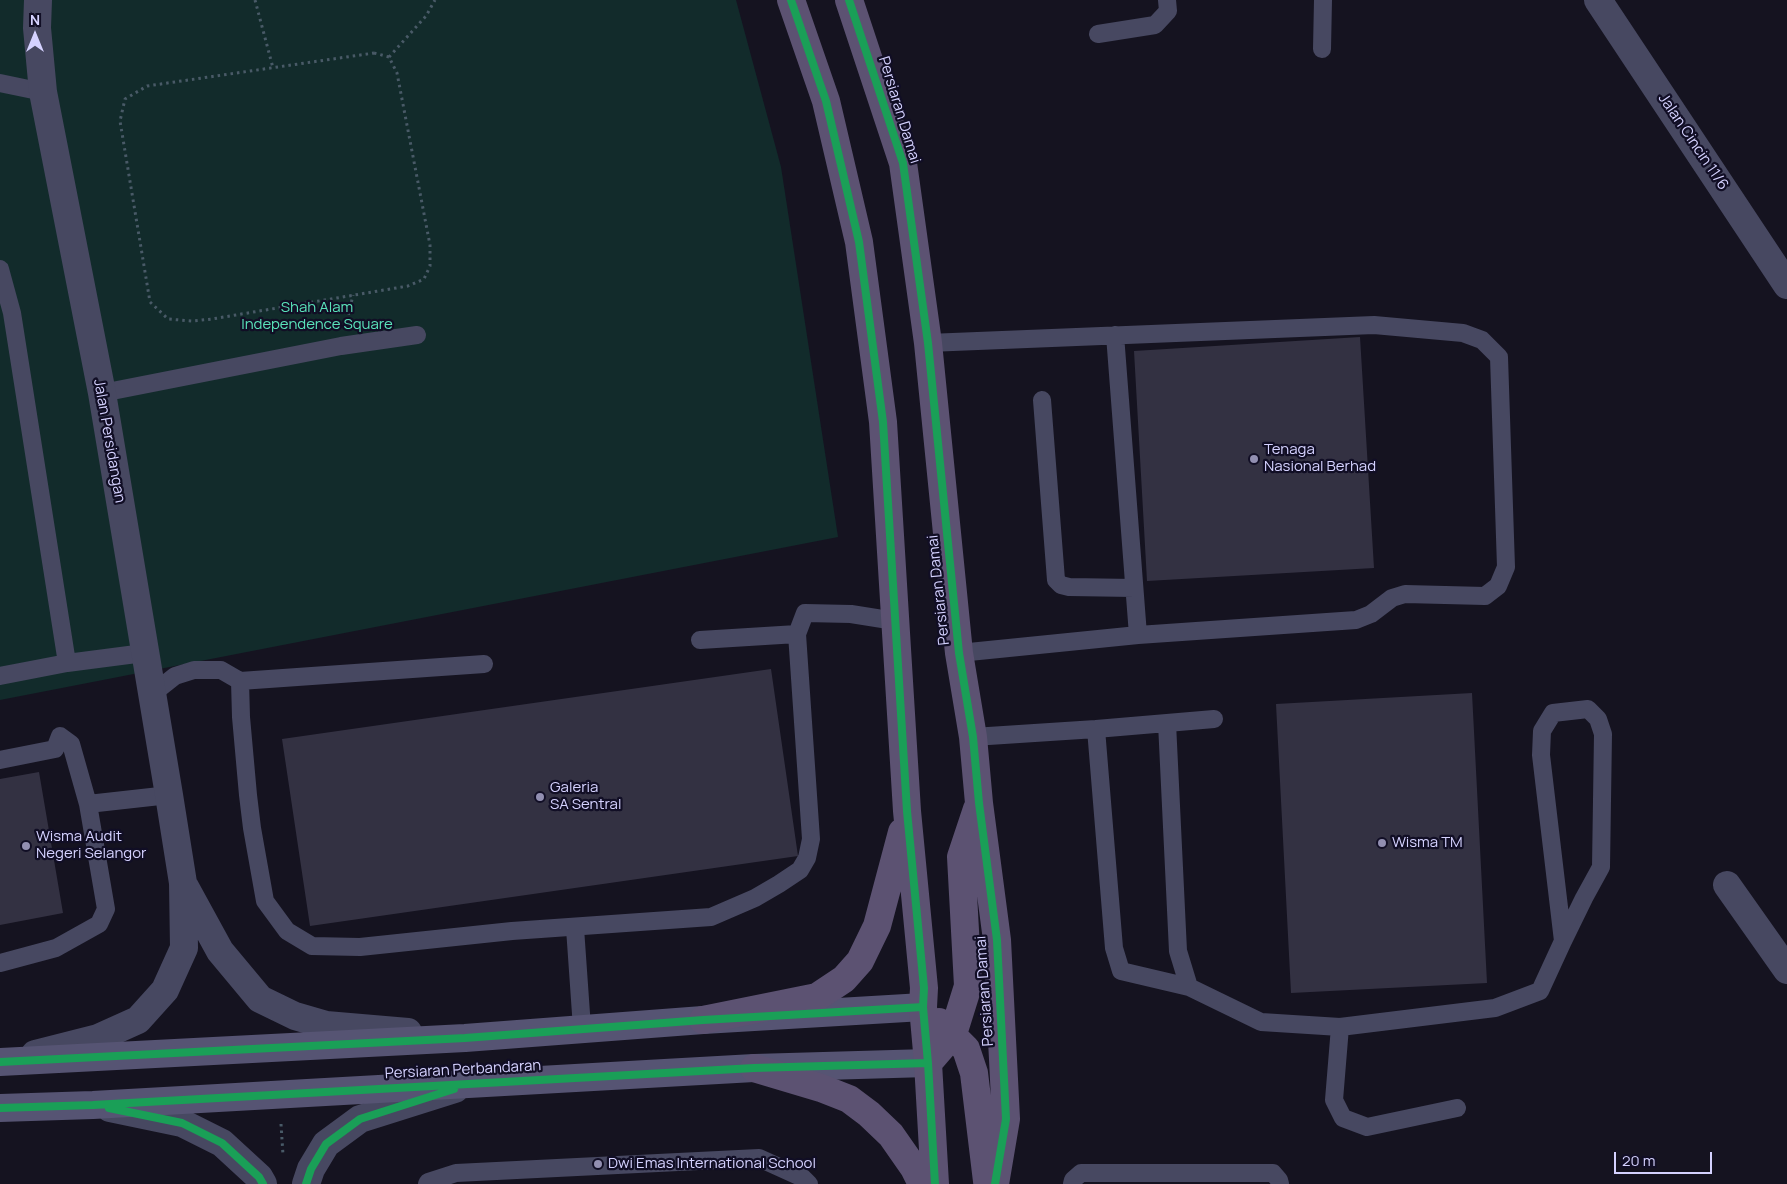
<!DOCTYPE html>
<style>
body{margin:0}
#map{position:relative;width:1787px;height:1184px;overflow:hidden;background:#151320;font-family:Manrope,sans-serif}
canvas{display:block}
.north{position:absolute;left:10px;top:10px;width:50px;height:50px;-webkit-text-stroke:4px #110e25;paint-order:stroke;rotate:0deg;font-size:14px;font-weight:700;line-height:20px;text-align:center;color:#d5d2ff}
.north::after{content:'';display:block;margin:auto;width:18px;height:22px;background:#d5d2ff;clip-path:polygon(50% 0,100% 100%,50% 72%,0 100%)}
.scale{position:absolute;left:1614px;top:1152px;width:98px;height:22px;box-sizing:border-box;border:2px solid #d5d2ff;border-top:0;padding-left:6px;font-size:15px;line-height:18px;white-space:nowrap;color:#d5d2ff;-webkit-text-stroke:4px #110e25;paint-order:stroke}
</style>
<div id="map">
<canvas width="1787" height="1184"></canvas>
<div class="north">N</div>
<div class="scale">20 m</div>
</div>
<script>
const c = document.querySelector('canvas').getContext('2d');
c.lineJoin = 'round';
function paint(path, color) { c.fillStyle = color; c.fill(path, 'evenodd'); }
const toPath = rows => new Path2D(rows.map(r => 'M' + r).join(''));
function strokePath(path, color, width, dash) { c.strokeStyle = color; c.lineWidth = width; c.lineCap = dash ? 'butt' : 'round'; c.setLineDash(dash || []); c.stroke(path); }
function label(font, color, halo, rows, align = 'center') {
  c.font = font + ' Manrope,sans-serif'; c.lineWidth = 4.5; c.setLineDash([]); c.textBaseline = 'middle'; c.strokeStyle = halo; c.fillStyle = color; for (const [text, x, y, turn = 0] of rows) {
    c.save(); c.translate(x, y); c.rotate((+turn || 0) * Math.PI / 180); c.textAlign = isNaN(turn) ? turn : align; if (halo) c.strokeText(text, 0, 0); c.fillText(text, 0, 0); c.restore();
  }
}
paint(toPath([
 [0,0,736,0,781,167,838,537,0,700]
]), '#122b2b');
paint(toPath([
 [1360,337,1374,568,1147,581,1134,351],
 [771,669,798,856,310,926,282,739],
 [1472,693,1487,983,1291,993,1276,704],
 [39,772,63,913,0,925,0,779]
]), '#333142');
strokePath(toPath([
 [255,0,273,68],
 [374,53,389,57,397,73,430,245,430,266,424,279,408,286,212,319,192,321,168,319,150,302,120,121,125,99,147,86,374,53],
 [389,57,426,16,435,0],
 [347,321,353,295],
 [281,1124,283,1155]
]), '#495a67', 3, [2.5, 4]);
strokePath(toPath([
 [1098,34,1155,25,1168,11,1167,0],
 [1322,49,1323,0],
 [0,83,43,92],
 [0,269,12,313,67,663],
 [1115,335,1138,635],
 [928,343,1374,325,1463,333,1482,340,1499,357,1506,567,1498,586,1485,596,1405,594,1392,598,1371,614,1356,620,1138,635,959,653],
 [102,393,341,346,417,335],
 [1042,400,1056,580,1061,585,1069,587,1134,588],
 [700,640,797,634],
 [0,676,67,663,144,653],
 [240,681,241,717,248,795,252,828,265,901,287,931,312,946,360,947,512,931,711,917,755,898,779,884,800,870,807,858,811,839,797,634,805,613,851,614,895,621],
 [151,695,175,676,194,670,221,670,240,681,484,664],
 [1167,723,1178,951,1189,987,1261,1022,1340,1027,1495,1008,1540,991,1563,941,1541,755,1542,731,1553,713,1588,709,1598,719,1603,734,1601,867,1584,898,1563,941],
 [1096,729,1114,948,1121,971,1189,987],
 [973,737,1096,729,1214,719],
 [0,760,55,749,60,736,71,744,88,804,106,909,99,924,56,948,0,963],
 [88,804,169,795],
 [575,928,582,1028],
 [1340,1027,1334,1100,1343,1118,1367,1127,1457,1108],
 [427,1184,428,1182,456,1173,759,1158,803,1178,809,1184],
 [1072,1184,1073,1180,1081,1173,1273,1173,1279,1180,1280,1184]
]), '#474861', 18);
strokePath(toPath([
 [1598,0,1787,285],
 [1727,885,1787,970],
 [185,887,220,951,260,999,295,1016,326,1025,408,1032],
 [35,1054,98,1038,138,1020,165,990,184,948,183,883,169,795,102,393,43,92,37,28,38,0],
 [110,1108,182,1123,222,1143,259,1177,263,1184],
 [306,1184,311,1169,326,1144,360,1119,455,1089]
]), '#474861', 28);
strokePath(toPath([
 [0,1062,465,1038,703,1020,923,1007],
 [0,1108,93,1105,754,1068,928,1063]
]), '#565473', 28);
strokePath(toPath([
 [791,0,826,101,859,242,883,422,907,811,924,988,923,1007,928,1063,935,1184],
 [849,0,903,163,928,343,959,653,973,737,979,803,997,940,1006,1119,995,1184],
 [703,1020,817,997,844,979,860,961,877,926,902,832],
 [939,1022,966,1049,974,1073,987,1181],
 [928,1063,953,1034,968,986,961,857,977,809],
 [754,1068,821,1088,849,1099,869,1114,891,1135,914,1168,922,1184]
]), '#5c5272', 28);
strokePath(toPath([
 [791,0,826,101,859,242,883,422,907,811,924,988,923,1007,928,1063,935,1184],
 [849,0,903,163,928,343,959,653,973,737,979,803,997,940,1006,1119,995,1184],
 [0,1062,465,1038,703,1020,923,1007],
 [0,1108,93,1105,754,1068,928,1063],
 [109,1108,182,1123,222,1143,259,1177,263,1184],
 [306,1184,311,1169,326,1144,360,1119,454,1089]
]), '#1a9f57', 8);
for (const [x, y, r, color] of [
 [1254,459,5,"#928fb1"],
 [540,797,5,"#928fb1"],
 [1382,843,5,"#928fb1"],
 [26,846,5,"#928fb1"],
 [598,1164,5,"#928fb1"]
]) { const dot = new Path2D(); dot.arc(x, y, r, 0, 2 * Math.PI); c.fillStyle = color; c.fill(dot); strokePath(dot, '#110e25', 2); }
label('15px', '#d5d2ff', '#110e25', [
 ["Persiaran Damai",899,110,73],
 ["Jalan Cincin 11/6",1693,142,56],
 ["Jalan Persidangan",109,441,80],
 ["Persiaran Damai",939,590,-96],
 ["Persiaran Damai",985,991,-94],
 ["Persiaran Perbandaran",463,1070,-3]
]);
label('15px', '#5ae3ba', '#110e25', [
 ["Shah Alam",317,308],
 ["Independence Square",317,325]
]);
label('15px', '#d5d2ff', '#110e25', [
 ["Tenaga",1264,450],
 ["Nasional Berhad",1264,467],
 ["Galeria",550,788],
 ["SA Sentral",550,805],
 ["Wisma Audit",36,837],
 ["Negeri Selangor",36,854],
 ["Wisma TM",1392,843],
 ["Dwi Emas International School",608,1164]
], 'left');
</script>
